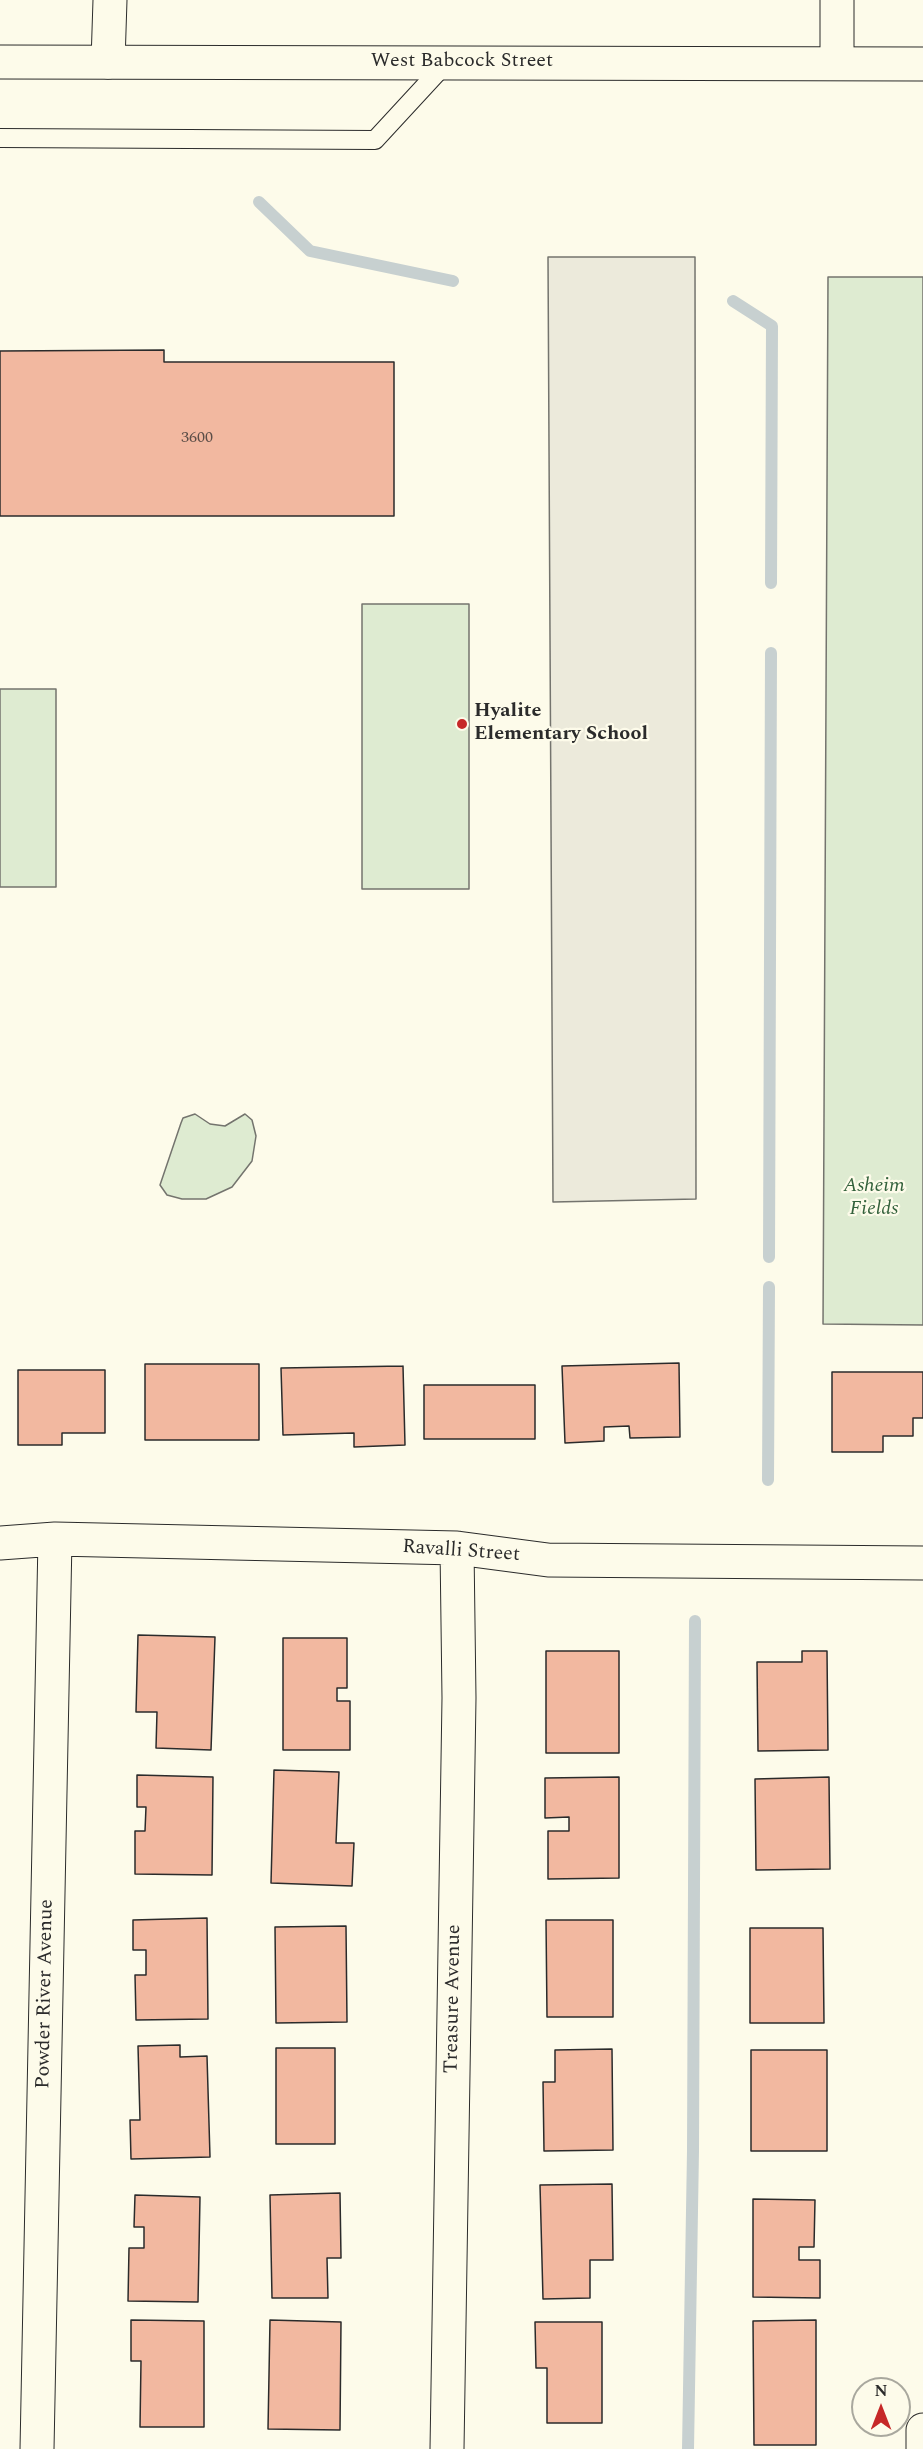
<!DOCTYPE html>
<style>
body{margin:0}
#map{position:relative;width:923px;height:2449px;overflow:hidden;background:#fdfbea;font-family:Spectral,serif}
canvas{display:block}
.north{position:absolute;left:851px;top:2377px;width:60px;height:60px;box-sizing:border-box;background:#fdfbea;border:2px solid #a9a89e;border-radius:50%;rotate:0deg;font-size:16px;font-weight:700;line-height:24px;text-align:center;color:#2b2b2b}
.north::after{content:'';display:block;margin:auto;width:21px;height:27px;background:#c62828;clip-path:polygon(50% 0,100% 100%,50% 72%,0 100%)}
</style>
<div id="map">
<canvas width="923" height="2449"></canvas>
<div class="north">N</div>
</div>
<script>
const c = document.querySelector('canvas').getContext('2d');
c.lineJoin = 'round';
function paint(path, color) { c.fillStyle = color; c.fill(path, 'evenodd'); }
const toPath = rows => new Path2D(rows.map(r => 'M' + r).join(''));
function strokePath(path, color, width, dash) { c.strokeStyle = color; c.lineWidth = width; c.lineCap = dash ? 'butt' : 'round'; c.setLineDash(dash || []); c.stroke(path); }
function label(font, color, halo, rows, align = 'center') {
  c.font = font + ' Spectral,serif'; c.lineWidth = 4.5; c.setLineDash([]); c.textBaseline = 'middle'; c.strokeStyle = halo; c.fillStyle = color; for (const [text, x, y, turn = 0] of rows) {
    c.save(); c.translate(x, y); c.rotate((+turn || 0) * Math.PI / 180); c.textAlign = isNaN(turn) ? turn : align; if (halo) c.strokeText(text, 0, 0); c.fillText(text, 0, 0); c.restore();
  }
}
const green = toPath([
 [828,277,923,277,923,1325,823,1324,828,277],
 [362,604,469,604,469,889,362,889,362,604],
 [0,689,56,689,56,887,0,887,0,689],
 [195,1114,210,1124,225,1126,245,1114,252,1120,256,1136,252,1161,232,1187,206,1199,182,1199,167,1195,160,1185,181,1123,183,1118,195,1114]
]);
paint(green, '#deebd1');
strokePath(green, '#74746e', 1.5);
const parking = toPath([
 [548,257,695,257,696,1199,553,1202,548,257]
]);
paint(parking, '#eceadb');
strokePath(parking, '#74746e', 1.5);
strokePath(toPath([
 [259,202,310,251,453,281],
 [733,301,772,326,771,583],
 [769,1257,771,653],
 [768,1480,769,1287],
 [688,2449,693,2151,695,1621]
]), '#c7d0d0', 12);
const building = toPath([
 [164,350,164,362,394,362,394,516,0,516,0,351,164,350],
 [679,1363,680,1437,630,1438,629,1426,604,1427,604,1441,565,1443,562,1366,679,1363],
 [145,1364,259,1364,259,1440,145,1440,145,1364],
 [403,1366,405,1445,354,1447,354,1433,283,1435,281,1368,403,1366],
 [18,1370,105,1370,105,1433,62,1433,62,1445,18,1445,18,1370],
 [832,1372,923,1372,923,1418,913,1418,913,1436,883,1436,883,1452,832,1452,832,1372],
 [424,1385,535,1385,535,1439,424,1439,424,1385],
 [138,1635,215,1637,211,1750,156,1748,157,1712,136,1712,138,1635],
 [283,1638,347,1638,347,1688,337,1688,337,1701,350,1701,350,1750,283,1750,283,1638],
 [546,1651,619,1651,619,1753,546,1753,546,1651],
 [802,1651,827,1651,828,1750,758,1751,757,1662,802,1662,802,1651],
 [274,1770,339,1772,336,1843,354,1843,352,1886,271,1883,274,1770],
 [137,1775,213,1777,212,1875,135,1874,135,1831,145,1831,146,1807,137,1807,137,1775],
 [619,1777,619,1878,548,1879,548,1831,569,1831,569,1817,545,1818,545,1778,619,1777],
 [829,1777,830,1869,756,1870,755,1779,829,1777],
 [207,1918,208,2019,136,2020,135,1975,146,1975,146,1950,133,1950,133,1920,207,1918],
 [546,1920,613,1920,613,2017,547,2017,546,1920],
 [346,1926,347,2022,276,2023,275,1927,346,1926],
 [750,1928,823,1928,824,2023,750,2023,750,1928],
 [180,2045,180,2057,207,2056,210,2157,131,2159,130,2120,140,2120,138,2046,180,2045],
 [276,2048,335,2048,335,2144,276,2144,276,2048],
 [612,2049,613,2150,544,2151,543,2082,555,2082,555,2050,612,2049],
 [751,2050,827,2050,827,2151,751,2151,751,2050],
 [612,2184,613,2260,590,2260,590,2298,543,2299,540,2185,612,2184],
 [340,2193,341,2258,327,2258,328,2298,272,2298,270,2195,340,2193],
 [135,2195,200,2197,198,2302,128,2301,129,2248,144,2248,144,2227,134,2227,135,2195],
 [753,2199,815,2200,814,2247,799,2247,799,2260,820,2260,820,2298,753,2297,753,2199],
 [131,2320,204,2321,204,2427,140,2427,141,2361,131,2361,131,2320],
 [270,2320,341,2322,340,2430,268,2429,270,2320],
 [816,2320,816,2445,754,2445,753,2321,816,2320],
 [535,2322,602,2322,602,2423,547,2423,547,2368,536,2368,535,2322]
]);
paint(building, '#f2b8a0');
strokePath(building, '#2b2b2b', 1.5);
const service = toPath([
 [0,138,375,140,447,62]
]);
const minor = toPath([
 [837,0,837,62],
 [108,62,110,0],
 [0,1543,55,1539,457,1548,548,1560,923,1563],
 [37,2449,55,1539],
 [447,2449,459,1698,457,1548],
 [923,2449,923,2430]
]);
const tertiary = toPath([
 [0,62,923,64]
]);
strokePath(service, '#2b2b2b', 20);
strokePath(minor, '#2b2b2b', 35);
strokePath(tertiary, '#2b2b2b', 35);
strokePath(service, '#fdfbea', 18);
strokePath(minor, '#fdfbea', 33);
strokePath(tertiary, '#fdfbea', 33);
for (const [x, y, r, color] of [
 [462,724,6,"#c62828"]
]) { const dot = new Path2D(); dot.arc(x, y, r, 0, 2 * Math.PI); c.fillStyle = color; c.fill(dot); strokePath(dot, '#fdfbea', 2); }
label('16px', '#5d4e48', null, [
 ["3600",197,439]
]);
label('20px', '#2b2b2b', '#fdfbea', [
 ["West Babcock Street",462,62],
 ["Ravalli Street",461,1552,4],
 ["Powder River Avenue",46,1994,-89],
 ["Treasure Avenue",454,1999,-89]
]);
label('bold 20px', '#2b2b2b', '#fdfbea', [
 ["Hyalite",474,712],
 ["Elementary School",474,735]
], 'left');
label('italic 20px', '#34623c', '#fdfbea', [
 ["Asheim",874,1187],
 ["Fields",874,1210]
]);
</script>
